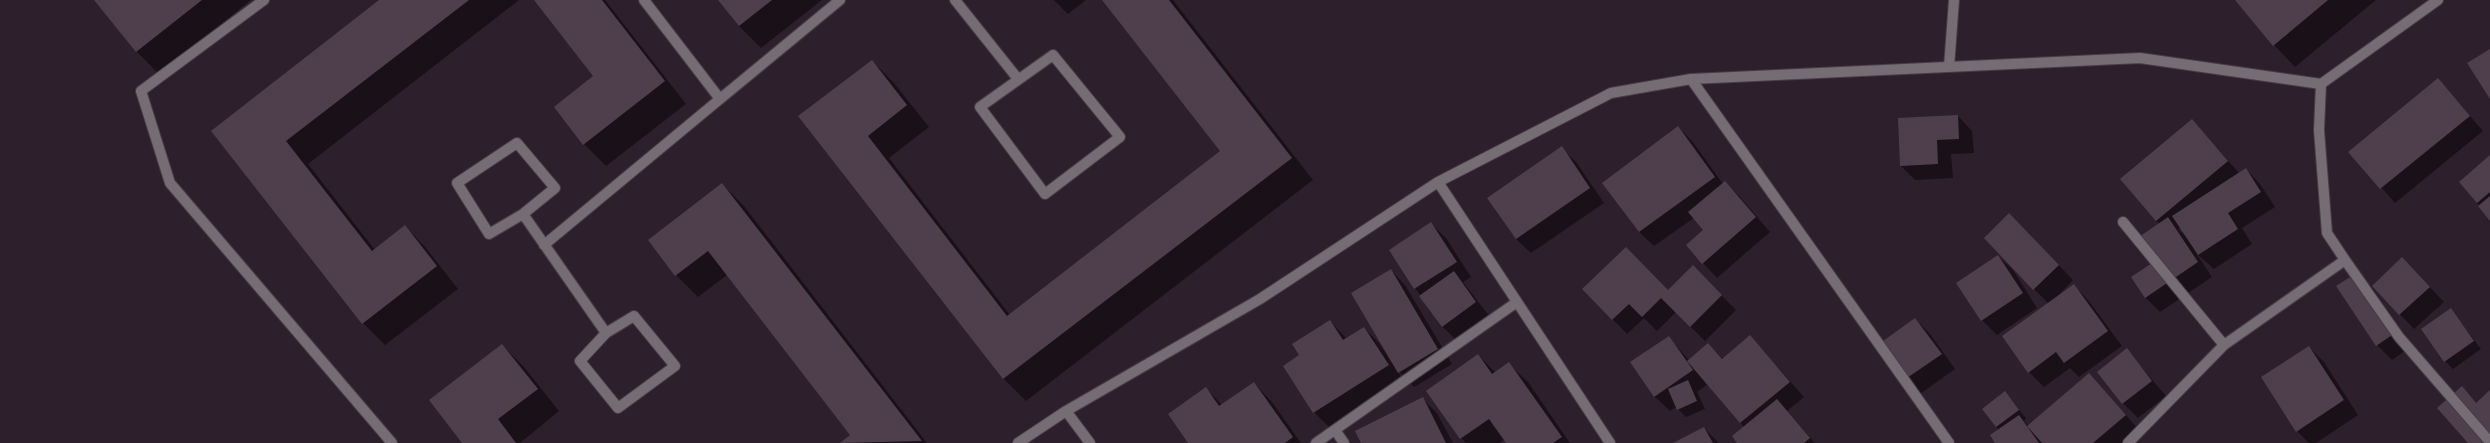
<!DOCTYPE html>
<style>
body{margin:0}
canvas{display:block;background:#2e1f2c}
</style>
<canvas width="2490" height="443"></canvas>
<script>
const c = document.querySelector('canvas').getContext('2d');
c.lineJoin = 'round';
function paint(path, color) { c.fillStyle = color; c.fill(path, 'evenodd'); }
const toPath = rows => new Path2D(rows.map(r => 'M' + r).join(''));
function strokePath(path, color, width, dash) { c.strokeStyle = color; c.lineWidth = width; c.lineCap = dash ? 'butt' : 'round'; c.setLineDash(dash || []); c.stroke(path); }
paint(toPath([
 [96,0,251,0,159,74,137,52],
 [381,0,519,0,308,164,375,250,405,226,426,248,458,289,385,345,363,323,212,131],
 [535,0,605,0,686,104,606,166,584,144,595,77],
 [719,0,822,0,761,48,739,26],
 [1054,0,1086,0,1068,14],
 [1104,0,1173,0,1313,180,1026,401,1004,379,800,116,872,61,894,83,929,127,889,158,1010,315,1222,152],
 [2236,0,2376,0,2295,67,2274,45],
 [2438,79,2483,131,2395,203,2350,152],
 [1958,116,1972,131,1974,153,1951,154,1953,178,1915,180,1901,166],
 [2192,120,2239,173,2246,169,2260,184,2275,207,2242,228,2252,244,2214,269,2196,253,2212,277,2160,312,2146,298,2156,261,2160,224,2156,221],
 [2181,227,2186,236,2178,229],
 [1678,127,1693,142,1723,184,1725,182,1740,197,1770,232,1717,278,1703,263,1705,230,1694,218,1654,246,1639,232,1603,183],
 [1561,148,1576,162,1604,203,1531,253,1516,239],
 [2490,156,2490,219,2477,203],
 [722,184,744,206,927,443,842,443,852,436,727,275,698,297,676,275,649,240],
 [1431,224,1446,238,1471,277,1463,282,1490,317,1457,341,1442,326,1415,288],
 [2024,229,2073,280,2055,299,2074,285,2088,300,2122,346,2079,377,2070,368,2044,387,2029,372,2049,304,2034,289],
 [1998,256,2013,270,2037,308,1997,335,1982,320],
 [2402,258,2444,302,2414,329,2373,286],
 [1693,267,1736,310,1705,341,1676,312,1657,331,1644,318,1627,334,1583,289,1668,291],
 [1391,270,1405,285,1452,364,1414,387,1398,371,1403,380,1329,427,1314,412,1284,366,1301,356,1330,321,1347,339,1364,328,1379,343,1392,363,1393,362],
 [2358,273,2372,287,2412,346,2392,360,2377,345],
 [2451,310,2481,349,2453,369,2445,361],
 [1915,319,1930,334,1955,369,1920,394,1905,379],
 [1750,336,1804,397,1787,411,1815,443,1739,443,1744,427,1708,384,1697,392,1705,409,1686,417,1676,407,1670,411,1655,397,1631,363,1668,337,1689,360,1708,344,1723,359],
 [502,345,524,367,559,411,520,443,464,443],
 [2309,347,2324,362,2358,415,2316,443,2309,443,2297,431],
 [2127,350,2166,396,2138,418,2123,403],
 [1478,355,1496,373,1509,364,1528,382,1570,443,1508,443,1505,439,1499,443,1466,443,1461,438],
 [2089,374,2140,431,2125,443,1996,443,1999,430,1983,410,2005,393,2026,418,2024,421,2029,426],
 [1254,383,1272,402,1301,443,1189,443,1206,388,1222,405],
 [1422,398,1437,413,1453,443,1362,443],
 [1704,428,1719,443,1675,443]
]), '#0007');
paint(toPath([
 [94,0,202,0,136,52],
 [379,0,469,0,286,141,372,251,405,225,437,266,362,324,211,131],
 [534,0,602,0,665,81,583,145,554,107,593,76],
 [718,0,772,0,739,26],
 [1102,0,1169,0,1292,158,1003,379,798,116,872,60,907,105,868,136,1007,316,1220,151],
 [2235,0,2328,0,2273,46],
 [2490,49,2490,99,2467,63],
 [2438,78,2470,116,2380,189,2348,152],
 [1958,115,1959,139,1937,140,1938,164,1900,166,1898,118],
 [2192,119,2228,161,2156,221,2120,179],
 [1678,126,1715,177,1639,232,1602,183],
 [1562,146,1590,188,1516,239,1487,198],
 [2490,155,2490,192,2477,203,2459,182],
 [2246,168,2261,192,2228,213,2238,229,2198,255,2172,216],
 [1725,181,1756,217,1702,264,1686,245,1703,230,1688,212],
 [722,183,922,441,840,443,850,435,708,251,675,276,648,240],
 [2490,196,2490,221,2478,206],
 [2009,213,2059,265,2033,290,1984,238],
 [2168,217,2198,262,2145,298,2131,277,2155,261,2139,237],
 [1431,222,1457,262,1414,289,1389,250],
 [1626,247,1668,290,1693,265,1722,295,1690,327,1661,298,1642,317,1629,304,1612,320,1582,289],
 [1998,255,2023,293,1981,321,1956,283],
 [2402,257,2430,287,2399,315,2372,286],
 [1391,269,1438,349,1398,373,1351,293],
 [1454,271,1476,302,1442,327,1419,296],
 [2358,272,2398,331,2376,346,2336,286],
 [2074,284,2108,331,2064,363,2056,352,2028,373,2002,336],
 [2451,308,2474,341,2444,362,2421,329],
 [1915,318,1942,354,1904,380,1879,344],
 [1330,320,1343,340,1364,327,1389,365,1313,413,1283,366,1299,355,1292,344],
 [1750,335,1790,382,1740,423,1687,361,1708,343,1722,359],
 [1669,336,1693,370,1654,397,1630,362],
 [502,344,538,389,498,419,516,443,462,443,429,400],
 [2309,346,2344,400,2296,432,2261,377],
 [2127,348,2152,381,2122,404,2097,372],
 [1478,354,1492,374,1509,362,1562,437,1553,443,1506,443,1489,419,1460,439,1426,391],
 [2089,373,2126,415,2093,443,2042,443,2027,426],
 [1688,380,1697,401,1677,410,1668,389],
 [1254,382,1293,437,1285,443,1188,443,1168,414,1206,387,1219,406],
 [2462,386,2476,403,2490,390,2490,443,2468,443,2437,408],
 [2005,391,2019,410,1996,427,1982,409],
 [1423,397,1446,443,1361,443,1355,431],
 [1777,399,1810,438,1804,443,1737,443,1732,436],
 [2019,415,2039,443,1995,443,1990,435],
 [1704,427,1713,443,1673,443]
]), '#4f3f4c');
const minor = toPath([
 [264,0,141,91,170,183,392,443],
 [644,0,720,99,840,0],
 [955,0,1018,79],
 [1053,55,1120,137,1045,194,980,107,1053,55],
 [1949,67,1954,0],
 [1691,79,1949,443],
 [517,143,555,188,523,214,489,234,457,183,517,143],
 [1438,182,1610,443],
 [523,214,606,333],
 [2123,222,2224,345],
 [544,245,720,99],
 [2345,260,2399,337,2490,442],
 [634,316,675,366,618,408,580,361,606,333,634,316],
 [1066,411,1090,443],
 [1335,430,1344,443],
 [1018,443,1066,411,1260,299,1438,182,1611,93,1691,79,2140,58,2321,84],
 [1316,443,1517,302],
 [2128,443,2224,345,2345,260,2327,233,2319,130,2321,84,2438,0]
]);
strokePath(minor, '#493b47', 12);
strokePath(minor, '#766d74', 10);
</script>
